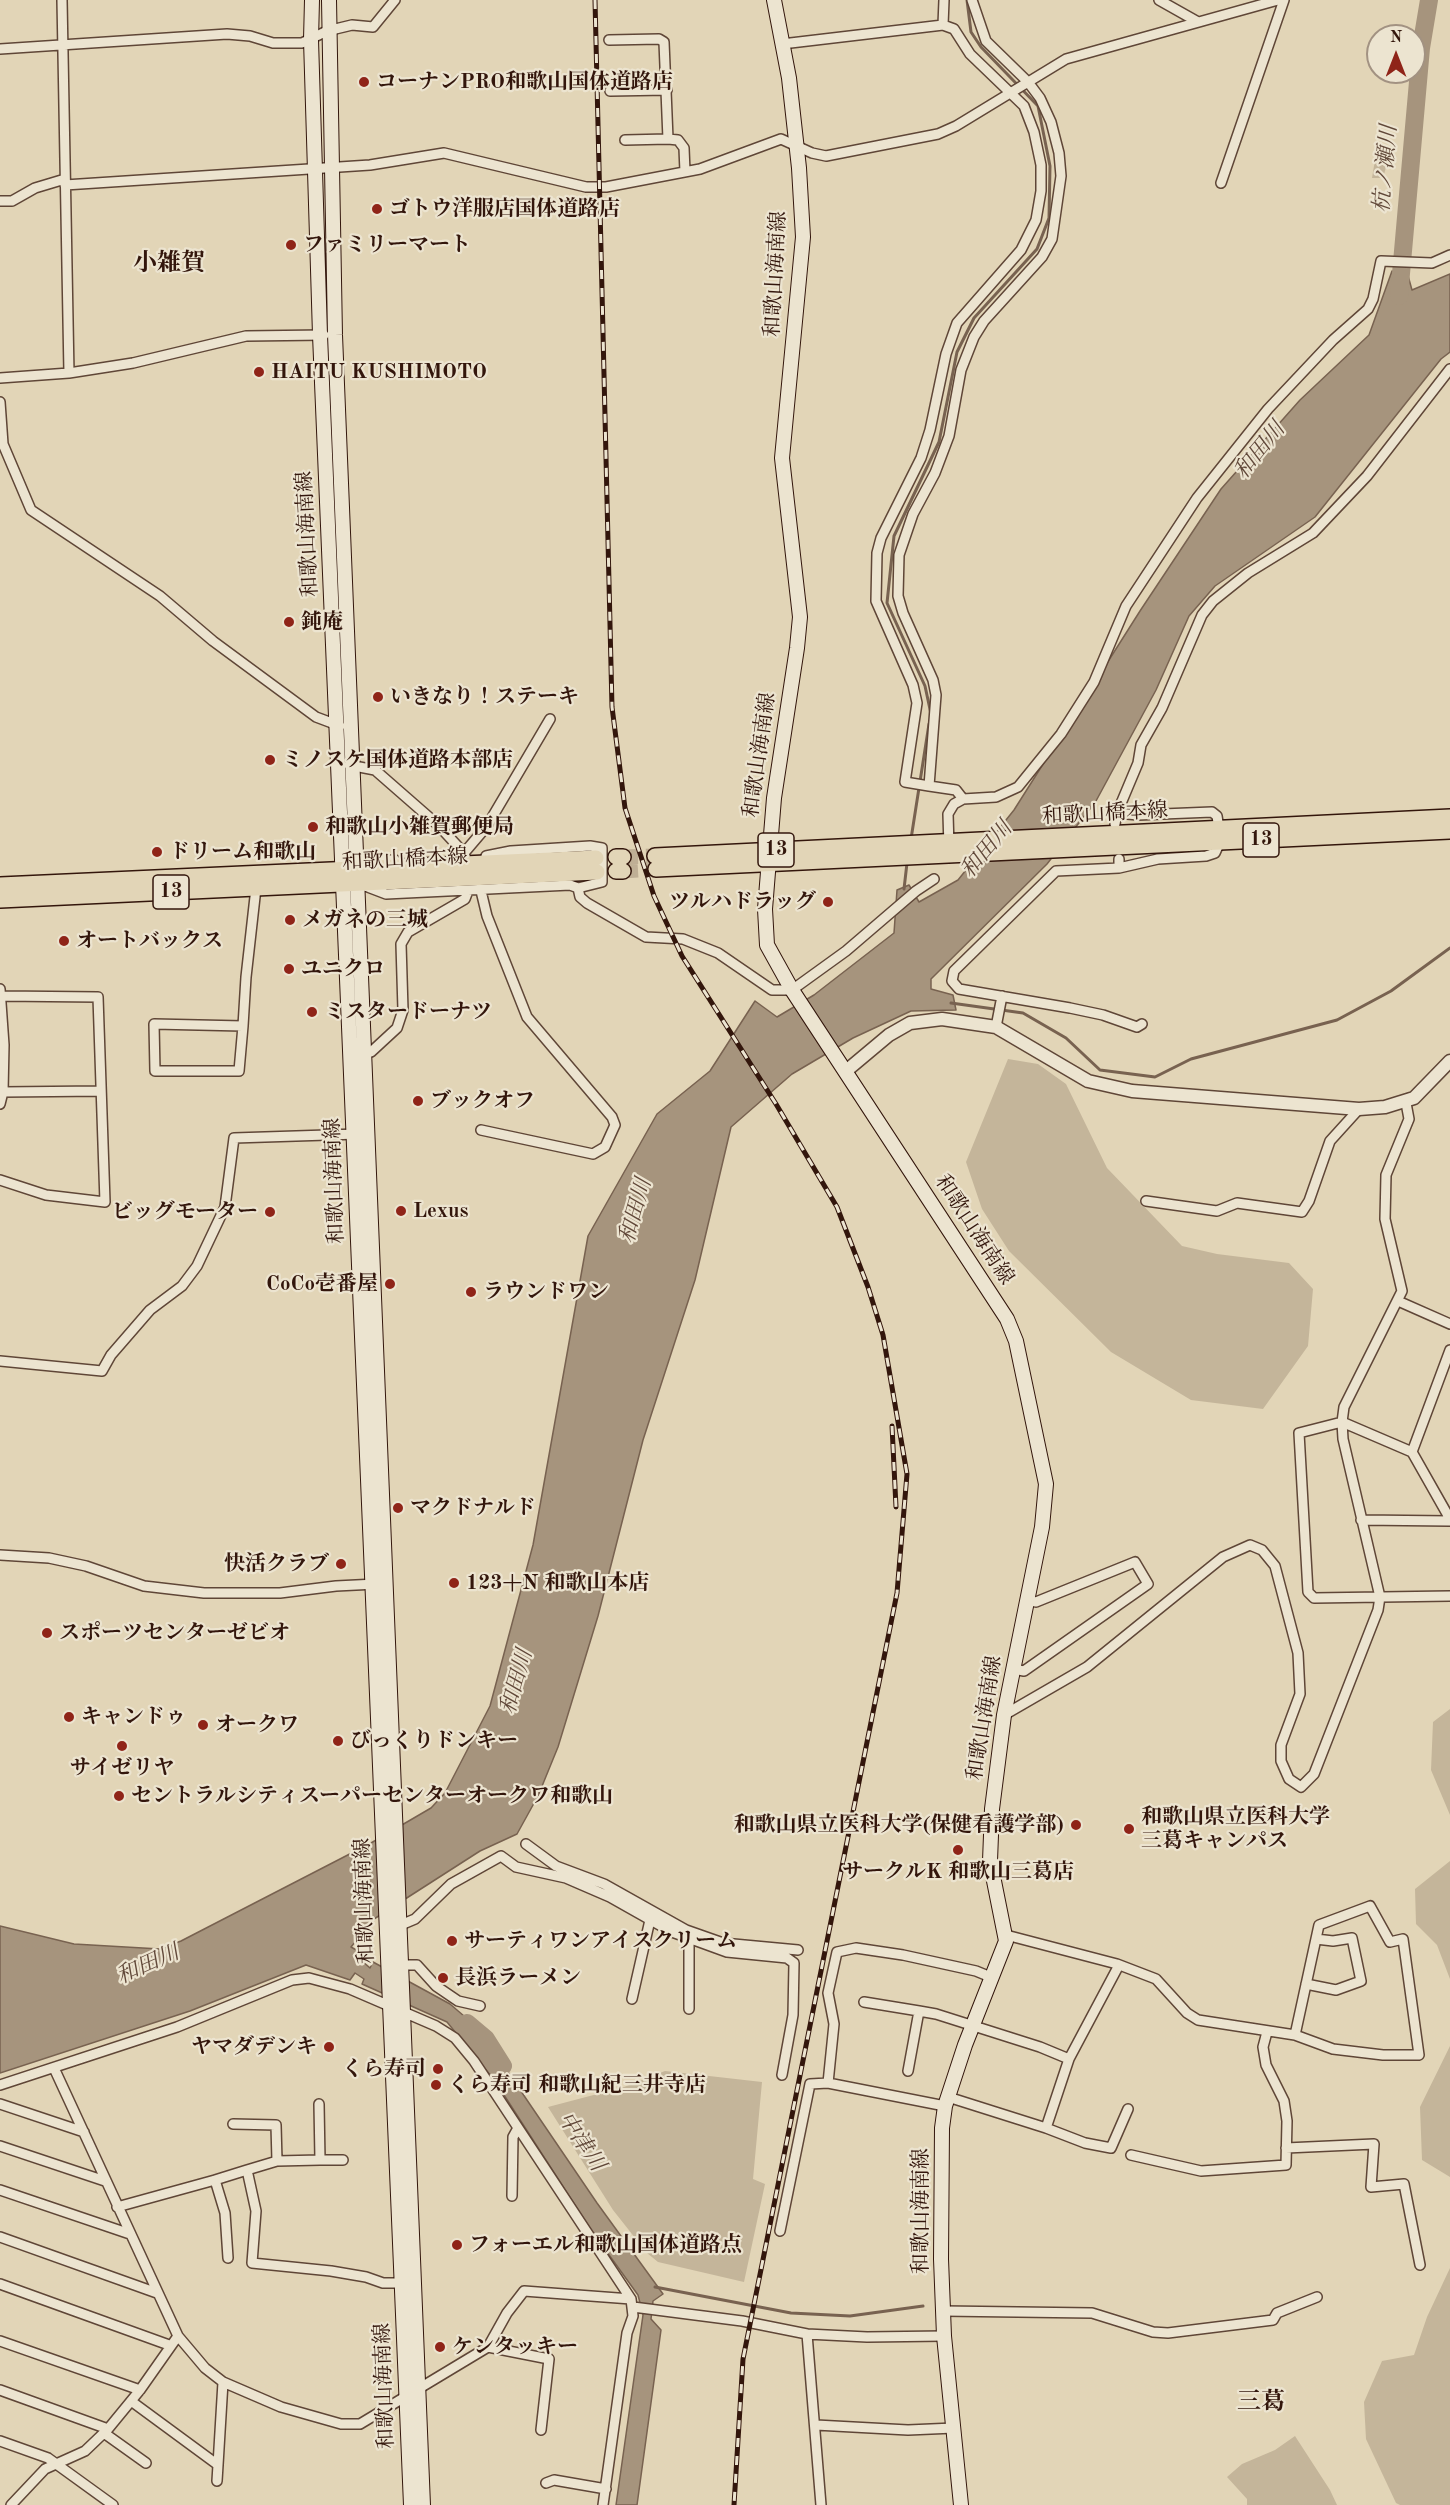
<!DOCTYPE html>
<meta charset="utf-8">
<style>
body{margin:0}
#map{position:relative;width:1450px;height:2505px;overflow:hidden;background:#e2d5b7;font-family:"Old Standard TT",serif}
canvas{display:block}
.north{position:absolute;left:1366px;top:24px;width:60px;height:60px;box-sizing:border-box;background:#ece4d0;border:2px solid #a29282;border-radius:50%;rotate:0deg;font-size:16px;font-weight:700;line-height:24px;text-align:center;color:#33160c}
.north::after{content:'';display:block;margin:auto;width:21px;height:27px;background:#8f2418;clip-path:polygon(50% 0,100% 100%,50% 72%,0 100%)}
</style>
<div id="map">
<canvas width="1450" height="2505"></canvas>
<div class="north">N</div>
</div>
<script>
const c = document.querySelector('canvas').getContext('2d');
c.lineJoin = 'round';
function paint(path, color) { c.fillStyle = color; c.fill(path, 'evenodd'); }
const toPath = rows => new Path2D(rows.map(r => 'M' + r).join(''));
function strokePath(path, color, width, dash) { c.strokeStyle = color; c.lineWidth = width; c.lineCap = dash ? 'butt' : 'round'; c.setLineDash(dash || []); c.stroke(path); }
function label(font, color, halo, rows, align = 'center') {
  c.font = font + ' "Old Standard TT","Noto Serif JP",serif'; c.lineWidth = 4.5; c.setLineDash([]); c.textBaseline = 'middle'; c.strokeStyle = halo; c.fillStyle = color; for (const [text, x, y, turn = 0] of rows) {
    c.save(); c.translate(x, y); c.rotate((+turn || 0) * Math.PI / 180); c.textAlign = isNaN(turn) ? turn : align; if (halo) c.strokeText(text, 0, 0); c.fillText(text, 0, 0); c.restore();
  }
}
paint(toPath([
 [1375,160,1388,160,1383,178,1372,178],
 [1008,1059,1038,1064,1066,1084,1107,1168,1182,1246,1217,1254,1289,1263,1313,1289,1308,1346,1263,1409,1191,1400,1111,1352,1009,1251,982,1209,966,1162],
 [1450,1709,1450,1815,1431,1770,1433,1722],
 [1450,1861,1450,1979,1437,1945,1416,1924,1415,1889],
 [1450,2046,1450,2177,1422,2160,1420,2107],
 [665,2071,762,2082,753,2179,765,2184,744,2282,658,2262,647,2253,613,2210,548,2107,624,2087],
 [1450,2268,1450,2505,1400,2505,1396,2503,1366,2439,1364,2402,1382,2361,1414,2355,1427,2317],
 [1295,2436,1330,2490,1337,2505,1247,2505,1247,2499,1227,2477,1242,2464,1275,2450]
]), '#c4b59a');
const water = toPath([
 [1392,271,1407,272,1412,290,1450,274,1450,352,1441,359,1315,517,1215,586,1189,616,1156,690,1096,801,1047,864,931,979,931,989,953,995,956,1010,911,1011,853,1038,792,1074,731,1127,695,1280,643,1440,598,1616,558,1747,538,1796,517,1834,480,1851,374,1919,351,1947,365,1955,362,1961,370,1968,373,1962,450,2004,478,2028,597,2203,663,2294,653,2301,651,2319,661,2330,637,2505,616,2505,643,2315,638,2295,591,2230,495,2081,447,2022,362,1984,364,1979,355,1973,350,1980,306,1965,190,2011,0,2073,0,1926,74,1944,160,1949,181,1941,371,1843,431,1808,445,1793,490,1706,533,1545,588,1236,657,1114,710,1071,755,1001,777,1017,814,995,894,933,897,890,909,885,919,902,958,880,1014,810,1140,611,1221,489,1300,400,1369,335,1392,271]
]);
paint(water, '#a6947d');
strokePath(water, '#786250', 1.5);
strokePath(toPath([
 [931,714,925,686,887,603,894,536,939,442,957,352,974,318,1037,249,1049,218,1050,166,1038,106,981,47,971,32,967,0],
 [911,839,929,724],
 [904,889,907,863],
 [951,1003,1023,1013,1066,1038,1100,1070,1155,1077,1191,1059,1337,1020,1391,991,1450,948],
 [655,2287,791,2313,850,2316,923,2306]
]), '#786250', 3);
strokePath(toPath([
 [1399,296,1421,48,1429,0],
 [467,2023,486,2039,503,2066]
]), '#a6947d', 18);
strokePath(toPath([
 [623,857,655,856],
 [623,871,656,869]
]), '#bfaf95', 15, [15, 8]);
const minor = toPath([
 [62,0,69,373],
 [1159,0,1198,22],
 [943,25,944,0],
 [609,40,659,39,664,42,668,139,678,140,684,148,685,172],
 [782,44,943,25,954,29,970,54,1024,106,1034,132,1041,165,1041,191,1036,220,1021,250,957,323,946,354,930,430,921,458,881,538,877,553,876,601,913,685,917,703,905,782,929,786],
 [0,49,227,34,250,36,273,43,302,43,327,31,352,25,373,27,395,0],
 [610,91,667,90],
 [625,140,668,139],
 [1221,183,1284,0],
 [65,185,370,165,444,153,586,187,606,187,700,169,781,139,812,153,826,156,938,134,956,126,1066,59,1278,0],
 [0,201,12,201,35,188,65,179],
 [0,378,69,373,133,363,246,336,324,335],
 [0,402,3,444,31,510,160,596,213,641,316,717,340,726],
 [349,765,375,770,439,826,464,853],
 [963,799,956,790,929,786,936,695,933,680,903,613,898,596,899,555,913,514,935,473,949,436,961,370,974,337,984,321,1042,257,1052,239,1061,176,1059,153,1051,122,1040,98,1028,82,986,41,972,0],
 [1117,813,1138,815,1212,812,1217,816,1219,829],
 [1115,824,1117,813,1138,763,1141,745,1162,708,1202,615,1213,601,1248,573,1313,533,1367,476,1450,369],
 [949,847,948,814,954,804,963,799,996,797,1018,787,1061,734,1094,682,1126,606,1197,498,1268,409,1333,340,1368,309,1373,299,1381,261,1432,263,1450,255],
 [465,857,464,853,487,826,550,719],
 [1119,859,1119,868,1056,871,954,971,952,981,959,989,1070,1008,1103,1015,1137,1027,1142,1024],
 [364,865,376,860,395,860],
 [1119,868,1158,859,1206,856,1215,853,1220,842],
 [365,886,386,894,570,885,578,888,602,882,602,848,590,846,511,851,486,856],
 [578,888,580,897,587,903,646,937,683,939,718,953,772,990,792,990,846,951,916,891,934,879],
 [0,989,4,1045,3,1092,0,1104],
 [243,1026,154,1024,155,1071,239,1071,243,1026,246,977,256,888],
 [996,1027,1002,996],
 [360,1053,371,1052,397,1028,403,1010,401,944,408,932,465,899,468,891],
 [3,1092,101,1091],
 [481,1130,593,1154,605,1147,615,1125,612,1117,527,1017,487,916,481,891],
 [0,1180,46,1195,105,1202,98,997,1,996],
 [1146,1201,1217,1211,1237,1203,1302,1212,1309,1201,1330,1141,1359,1109],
 [1398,1301,1450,1324],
 [1450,1350,1412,1452,1450,1519],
 [0,1361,102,1371,111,1355,150,1310,182,1286,197,1266,225,1207,234,1138,358,1134],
 [1412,1452,1342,1422,1299,1433,1308,1592,1314,1598,1450,1596],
 [1361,1520,1450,1521],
 [0,1555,49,1558,86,1566,144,1586,204,1593,280,1593,336,1586,376,1584],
 [1013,1669,1024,1671,1148,1584,1135,1562,1036,1602,1027,1600],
 [1004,1715,1087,1667,1223,1557,1250,1545,1262,1550,1275,1566,1298,1653,1300,1694,1281,1745,1281,1761,1289,1779,1301,1787,1314,1774,1378,1610,1380,1597,1343,1439,1342,1422,1344,1407,1402,1291,1385,1219,1386,1175,1409,1119,1406,1103],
 [526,1844,556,1866,604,1884,686,1930,723,1943,798,1950],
 [396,1927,415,1919,451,1884,501,1856,516,1867,566,1878,610,1897,672,1932,727,1952,787,1958,794,1963,793,2015,782,2075],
 [1006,1935,1117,1964,1156,1979,1187,2013,1198,2020,1295,2035,1319,1925,1370,1906,1390,1942,1403,1939,1419,2055,1383,2055,1333,2049,1295,2035],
 [400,1965,417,1965,436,1986,458,2001,480,2006],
 [1306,1984,1336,1990,1361,1981,1352,1938,1333,1941,1316,1939],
 [632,1999,650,1920],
 [864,2002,919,2011],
 [689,2009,689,1938],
 [1069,2059,1119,1965],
 [54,2068,178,2336,205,2368,223,2382,281,2407,341,2424,360,2424,488,2347,507,2313,524,2291,631,2299],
 [908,2071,919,2011,936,2014,1040,2047,1069,2059,1046,2128],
 [0,2085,177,2027,292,1980,309,1978,350,1989,436,2026,455,2038,474,2061,631,2299,633,2316,627,2333,603,2505],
 [948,2097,1046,2128,1085,2143,1111,2148,1128,2109],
 [0,2104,84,2132],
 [319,2104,320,2160,343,2160],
 [945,2106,828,2083,834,2024,828,1993,837,1952,856,1948,903,1955,976,1971,993,1978],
 [233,2124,276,2125,277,2161,320,2160],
 [0,2146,105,2181],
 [1286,2148,1374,2144,1371,2187,1404,2184,1420,2265],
 [1131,2155,1201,2171,1286,2165,1287,2121,1284,2101,1266,2065,1263,2047,1267,2032],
 [277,2161,247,2170,256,2211,252,2263,331,2271,366,2277,383,2283,405,2283],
 [0,2190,130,2234],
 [512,2196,513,2137,518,2128],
 [117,2207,215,2180],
 [780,2231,810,2084,828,2083],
 [0,2237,157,2293],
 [228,2258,225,2213,215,2180,247,2170],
 [0,2284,169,2345],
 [633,2307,742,2321,807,2334,821,2505],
 [943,2311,1092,2313,1153,2332,1168,2333,1273,2320,1277,2313,1317,2297],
 [807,2334,867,2337,944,2336],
 [0,2341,140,2390],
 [488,2347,549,2359,541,2430],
 [0,2390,108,2429],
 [131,2401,218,2465,223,2382],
 [816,2425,908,2430,954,2428],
 [104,2433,146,2463],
 [0,2441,48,2458,113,2505],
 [217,2481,218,2465],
 [546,2483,554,2480,606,2489],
 [11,2505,45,2469,85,2451,108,2429,140,2390,178,2336]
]);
const tertiary = toPath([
 [846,1071,889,1035,910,1023,942,1019,996,1027,1088,1081,1132,1091,1359,1109,1385,1107,1414,1098,1450,1061]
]);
const secondary = toPath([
 [312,0,311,40,320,335,411,2505],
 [329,0,335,335,423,2505],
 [774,0,789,78,799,168,803,237,782,458,800,617,797,648,774,798,765,909,767,945,792,990,1007,1319,1016,1341,1046,1484,1042,1527,1004,1715,992,1809,990,1861,1006,1941,965,2045,945,2106,942,2128,941,2259,944,2336,961,2505]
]);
const primary = toPath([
 [655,856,1450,817],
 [616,857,623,857],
 [656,869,1450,831],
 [616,871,623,871],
 [0,885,596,858],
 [0,900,597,872]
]);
strokePath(minor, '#5f4637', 12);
strokePath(tertiary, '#5f4637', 15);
strokePath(secondary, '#33160c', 16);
strokePath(primary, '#33160c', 18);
strokePath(minor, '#ece4d0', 9);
strokePath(tertiary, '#ece4d0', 12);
strokePath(secondary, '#ece4d0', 14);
strokePath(primary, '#e2d5b7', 15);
const rail = toPath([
 [595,0,612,707,625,808,654,896,682,956,776,1104,837,1207,868,1287,883,1335,907,1474,897,1593,743,2359,734,2505],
 [892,1426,896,1507]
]);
strokePath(rail, '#33160c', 5);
strokePath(rail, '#ece4d0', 3, [9]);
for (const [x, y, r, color] of [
 [364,82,6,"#8f2418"],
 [377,209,6,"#8f2418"],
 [291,245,6,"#8f2418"],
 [259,372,6,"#8f2418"],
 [289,622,6,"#8f2418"],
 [378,697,6,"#8f2418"],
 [270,760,6,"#8f2418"],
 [313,827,6,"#8f2418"],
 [157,852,6,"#8f2418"],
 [828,902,6,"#8f2418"],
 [290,920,6,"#8f2418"],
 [64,941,6,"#8f2418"],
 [289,969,6,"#8f2418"],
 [312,1012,6,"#8f2418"],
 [418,1101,6,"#8f2418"],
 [401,1211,6,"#8f2418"],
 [270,1212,6,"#8f2418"],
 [390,1284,6,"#8f2418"],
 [471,1292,6,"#8f2418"],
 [398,1508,6,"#8f2418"],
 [341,1564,6,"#8f2418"],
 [454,1583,6,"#8f2418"],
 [47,1633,6,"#8f2418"],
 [69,1717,6,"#8f2418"],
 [203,1725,6,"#8f2418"],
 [338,1741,6,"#8f2418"],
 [122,1746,6,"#8f2418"],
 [119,1796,6,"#8f2418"],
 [1076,1825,6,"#8f2418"],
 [1129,1829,6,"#8f2418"],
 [958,1850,6,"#8f2418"],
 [452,1941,6,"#8f2418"],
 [443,1978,6,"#8f2418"],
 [329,2047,6,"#8f2418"],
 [438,2069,6,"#8f2418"],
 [436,2085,6,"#8f2418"],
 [457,2245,6,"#8f2418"],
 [440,2347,6,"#8f2418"]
]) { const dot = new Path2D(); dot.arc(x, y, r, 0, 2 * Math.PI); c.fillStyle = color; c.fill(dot); strokePath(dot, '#ece4d0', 2); }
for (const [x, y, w] of [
 [1261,840,36],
 [776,850,36],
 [171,892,36]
]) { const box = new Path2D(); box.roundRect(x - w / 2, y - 17, w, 34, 4.5); c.fillStyle = '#ece4d0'; c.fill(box); strokePath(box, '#33160c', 1.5); }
label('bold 20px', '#33160c', null, [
 ["13",1261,840],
 ["13",776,850],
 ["13",171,892]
]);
label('bold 21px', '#33160c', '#ece4d0', [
 ["コーナンPRO和歌山国体道路店",376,82],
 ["ゴトウ洋服店国体道路店",389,209],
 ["ファミリーマート",303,245],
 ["HAITU KUSHIMOTO",271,372],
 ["鈍庵",301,622],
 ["いきなり！ステーキ",390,697],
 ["ミノスケ国体道路本部店",282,760],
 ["和歌山小雑賀郵便局",325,827],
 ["ドリーム和歌山",169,852],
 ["ツルハドラッグ",816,902,"right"],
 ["メガネの三城",302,920],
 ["オートバックス",76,941],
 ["ユニクロ",301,969],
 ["ミスタードーナツ",324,1012],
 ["ブックオフ",430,1101],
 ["Lexus",413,1211],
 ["ビッグモーター",258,1212,"right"],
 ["CoCo壱番屋",378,1284,"right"],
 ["ラウンドワン",483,1292],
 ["マクドナルド",410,1508],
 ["快活クラブ",329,1564,"right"],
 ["123+N 和歌山本店",466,1583],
 ["スポーツセンターゼビオ",59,1633],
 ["キャンドゥ",81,1717],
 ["オークワ",215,1725],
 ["びっくりドンキー",350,1741],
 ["サイゼリヤ",122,1768,"center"],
 ["セントラルシティスーパーセンターオークワ和歌山",131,1796],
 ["和歌山県立医科大学",1141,1817],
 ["三葛キャンパス",1141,1841],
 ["和歌山県立医科大学(保健看護学部)",1064,1825,"right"],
 ["サークルK 和歌山三葛店",958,1872,"center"],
 ["サーティワンアイスクリーム",464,1941],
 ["長浜ラーメン",455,1978],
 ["ヤマダデンキ",317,2047,"right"],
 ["くら寿司",426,2069,"right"],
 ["くら寿司 和歌山紀三井寺店",448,2085],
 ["フォーエル和歌山国体道路点",469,2245],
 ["ケンタッキー",452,2347]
], 'left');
label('21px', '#33160c', '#ece4d0', [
 ["和歌山海南線",776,274,-87],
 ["和歌山海南線",308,534,-93],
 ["和歌山海南線",760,755,-82],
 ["和歌山橋本線",1105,814,-3],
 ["和歌山橋本線",405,860,-3],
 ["和歌山海南線",335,1181,-92],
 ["和歌山海南線",974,1230,57],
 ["和歌山海南線",985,1718,-81],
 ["和歌山海南線",365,1901,-92],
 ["和歌山海南線",921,2211,-90],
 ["和歌山海南線",385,2386,-92]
]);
label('italic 22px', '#614839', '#ece4d0', [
 ["杭ノ瀬川",1386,169,-85],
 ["和田川",1260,451,-51],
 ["和田川",987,850,-50],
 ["和田川",636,1211,-74],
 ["和田川",517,1682,-74],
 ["和田川",148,1965,-24],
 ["中津川",581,2142,56]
]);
label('bold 24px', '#33160c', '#ece4d0', [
 ["小雑賀",169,264],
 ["三葛",1261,2403]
]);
</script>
